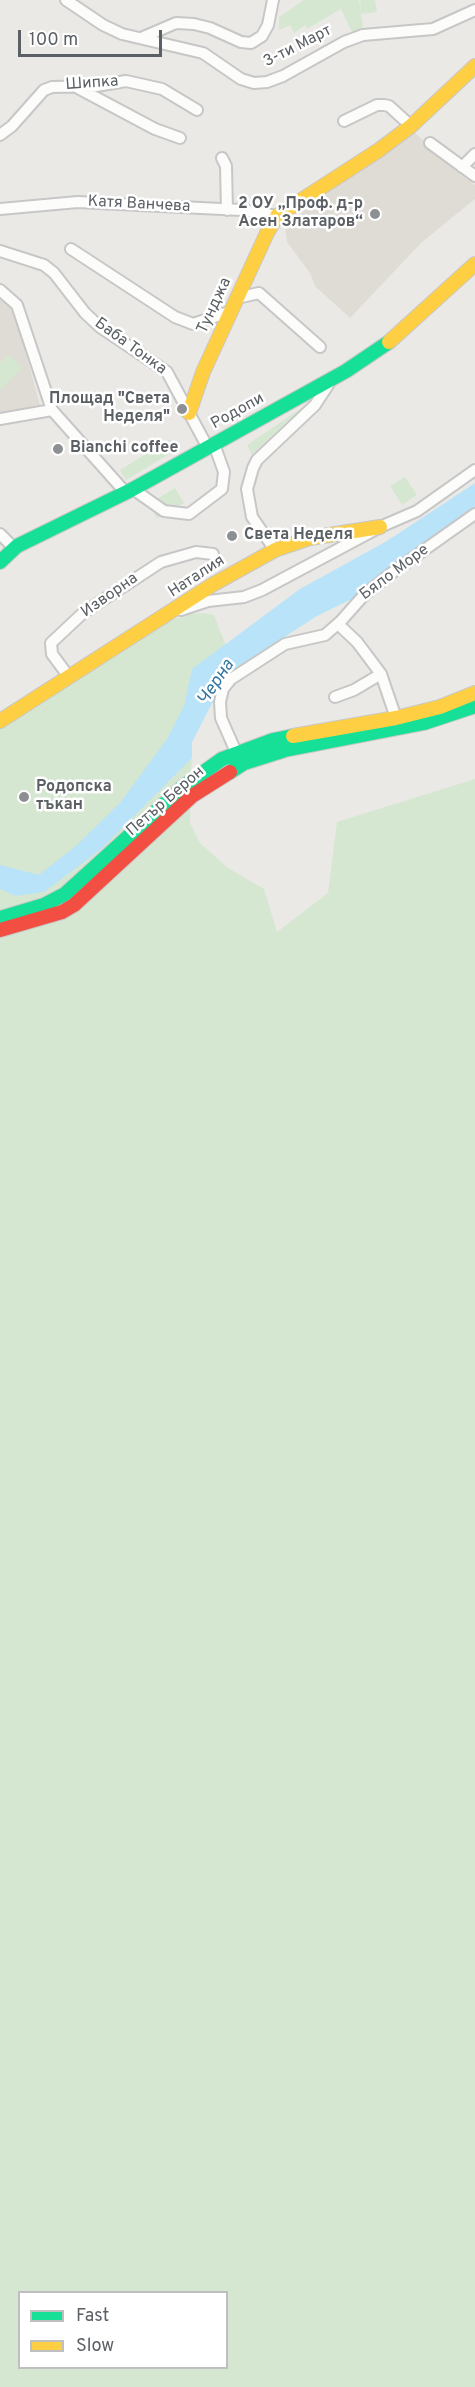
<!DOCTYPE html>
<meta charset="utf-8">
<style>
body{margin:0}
#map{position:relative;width:475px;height:2387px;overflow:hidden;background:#ebe9e6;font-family:Overpass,sans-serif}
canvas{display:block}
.legend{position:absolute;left:18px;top:2291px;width:210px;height:78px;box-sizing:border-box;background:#fff;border:2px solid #bdbfc1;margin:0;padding:8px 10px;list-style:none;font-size:18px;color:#5b6064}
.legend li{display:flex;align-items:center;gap:12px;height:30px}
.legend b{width:30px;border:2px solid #bdbfc1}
.scale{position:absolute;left:18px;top:30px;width:144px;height:27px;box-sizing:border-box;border:3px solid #5b6064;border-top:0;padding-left:8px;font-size:18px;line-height:21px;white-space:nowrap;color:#5b6064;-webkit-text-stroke:4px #fff;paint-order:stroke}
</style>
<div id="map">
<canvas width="475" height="2387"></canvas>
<ul class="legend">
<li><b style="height:8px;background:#16e098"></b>Fast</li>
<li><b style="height:8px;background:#ffcf43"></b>Slow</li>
</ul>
<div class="scale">100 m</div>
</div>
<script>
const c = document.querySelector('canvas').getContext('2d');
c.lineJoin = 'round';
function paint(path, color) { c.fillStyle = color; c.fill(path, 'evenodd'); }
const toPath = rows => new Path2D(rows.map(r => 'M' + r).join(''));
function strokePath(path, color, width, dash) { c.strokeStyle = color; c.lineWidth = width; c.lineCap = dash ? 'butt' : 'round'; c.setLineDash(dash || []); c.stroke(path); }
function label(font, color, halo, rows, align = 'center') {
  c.font = font + ' Overpass,sans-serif'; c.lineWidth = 5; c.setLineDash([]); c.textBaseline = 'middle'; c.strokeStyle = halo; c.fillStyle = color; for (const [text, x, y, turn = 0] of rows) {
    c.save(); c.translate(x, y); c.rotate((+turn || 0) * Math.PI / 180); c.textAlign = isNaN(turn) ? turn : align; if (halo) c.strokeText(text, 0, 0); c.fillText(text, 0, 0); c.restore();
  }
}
paint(toPath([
 [411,129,459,174,475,185,475,199,422,242,350,318,315,286,310,273,287,242,285,224,302,205],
 [0,300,9,303,23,343,40,405,0,413]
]), '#dfdbd5');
paint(toPath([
 [304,0,359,0,361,12,360,0,375,0,377,12,361,14,364,35,352,32,341,9,307,29,305,25,294,33,290,25,279,30,279,17],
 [9,354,23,368,0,390,0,363],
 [315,399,287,421,252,455,247,445],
 [170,439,176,450,126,480,120,470],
 [405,477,417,495,402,505,390,486],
 [175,488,184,503,157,518,148,504],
 [203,613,214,615,225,643,208,708,192,742,190,823,200,843,228,868,264,889,277,932,328,893,337,822,475,779,475,2387,0,2387,0,727,158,625,189,614],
 [20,2292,226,2292,226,2368,20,2368]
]), '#d5e7d1');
paint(toPath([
 [475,483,475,499,408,543,395,565,362,594,317,616,250,659,224,680,192,742,192,758,100,850,44,892,16,896,0,889,0,865,39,875,77,845,120,803,167,739,184,706,192,669,300,589,387,541]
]), '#b8e3f8');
strokePath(toPath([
 [382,567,475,506]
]), '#b8e3f8', 16);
const street = toPath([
 [66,0,103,25,122,34,203,53,241,79,254,83,267,82,283,76,344,42,363,35,433,29,475,10],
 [141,38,176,23,194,24,210,28,241,42,251,43,262,36,268,25,273,0],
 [78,88,155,129,180,138],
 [344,121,377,105,384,105,389,106,411,126],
 [0,135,12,126,44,90,52,87,96,86,126,81,162,89,197,110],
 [430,143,475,176],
 [222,158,226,166,227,210],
 [462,167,475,154],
 [0,209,78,202,242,210,277,216],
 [71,249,175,317,193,324,232,311],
 [0,251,44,265,54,273,85,313,100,327,167,372,208,448],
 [0,290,17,305,52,410,126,493],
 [237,298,259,293,320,347],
 [0,419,52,410],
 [133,489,164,511,189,514,222,489,224,472,214,444],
 [0,534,14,548],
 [275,550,252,517,247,489,253,468,257,460,315,405,330,382],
 [181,610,208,601,244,597,262,590,380,527,417,511,475,470],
 [338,624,357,642,381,674,396,718],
 [69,677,52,654,51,643,83,613,161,562,196,552,213,554],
 [335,697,354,690,381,674],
 [236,752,221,718,220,702,223,689,231,679,285,644,325,635,341,621,364,595,393,572,475,514]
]);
const fast = toPath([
 [0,562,17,546,133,489,346,371,389,342],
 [230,772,244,763,285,750,424,723,475,706],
 [0,918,44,905,65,894,183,787,222,759,273,740,293,736]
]);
const slow = toPath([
 [389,342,475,264],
 [189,413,203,372,267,233,277,216,379,150,411,126,475,66],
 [0,721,212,585,275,550,310,538,380,527],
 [293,736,396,718,440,707,475,693]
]);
const jam = toPath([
 [0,930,62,912,74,905,192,796,230,772]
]);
strokePath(street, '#c7c7c7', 14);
strokePath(fast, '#c7c8c8', 16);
strokePath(slow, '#c7c8c8', 16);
strokePath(jam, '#c7c8c8', 16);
strokePath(street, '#fcfcfb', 10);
strokePath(fast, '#16e098', 14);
strokePath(slow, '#ffcf43', 14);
strokePath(jam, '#f24e42', 14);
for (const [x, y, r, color] of [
 [375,214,6,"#8d9092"],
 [182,409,6,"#8d9092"],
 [58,449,6,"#8d9092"],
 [232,536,6,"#8d9092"],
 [24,797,6,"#8d9092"]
]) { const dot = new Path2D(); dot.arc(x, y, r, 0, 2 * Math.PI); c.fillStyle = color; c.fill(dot); strokePath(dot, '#fff', 2); }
label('16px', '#5b6064', '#fff', [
 ["3-ти Март",298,47,-27],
 ["Шипка",92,84,-4],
 ["Катя Ванчева",139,205,3],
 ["Тунджа",215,306,-65],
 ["Баба Тонка",130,347,36],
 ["Родопи",238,412,-29],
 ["Бяло Море",395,573,-37],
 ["Наталия",197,577,-33],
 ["Изворна",110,596,-35],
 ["Петър Берон",166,802,-41]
]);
label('bold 16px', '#5b6064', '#fff', [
 ["2 ОУ „Проф. д-р",363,205,"right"],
 ["Асен Златаров“",363,223,"right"],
 ["Площад \"Света",170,400,"right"],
 ["Неделя\"",170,418,"right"],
 ["Bianchi coffee",70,449],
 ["Света Неделя",244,536],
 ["Родопска",36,788],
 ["тъкан",36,806]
], 'left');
label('italic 18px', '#3877a1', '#fff', [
 ["Черна",217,683,-56]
]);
</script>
